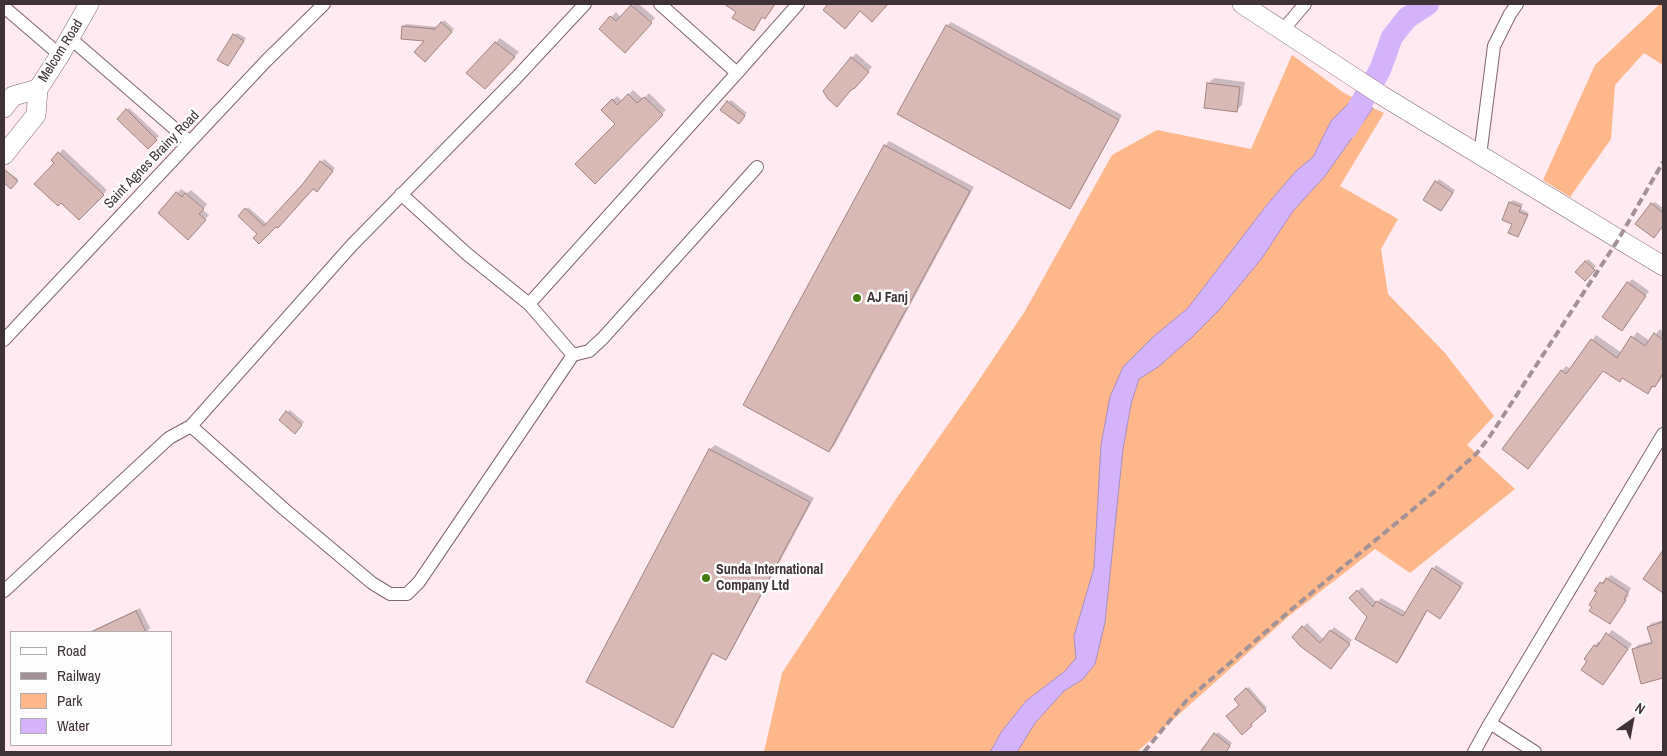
<!DOCTYPE html>
<style>
body{margin:0}
#map{position:relative;width:1667px;height:756px;overflow:hidden;background:#feeaf0;font-family:"Archivo Narrow",sans-serif}
canvas{display:block}
.frame{position:absolute;inset:0;border:5px solid #3f3236;pointer-events:none}
.legend{position:absolute;left:10px;top:631px;width:162px;height:115px;box-sizing:border-box;background:#fdfdfd;border:1px solid #b1acad;margin:0;padding:6px 9px;list-style:none;font-size:15px;color:#3f3236}
.legend li{display:flex;align-items:center;gap:10px;height:25px}
.legend b{width:25px;border:1px solid #b1acad}
.north{position:absolute;left:1607px;top:696px;width:50px;height:50px;-webkit-text-stroke:4px #fdfdfd;paint-order:stroke;rotate:33deg;font-size:14px;font-weight:700;line-height:20px;text-align:center;color:#3f3236}
.north::after{content:'';display:block;margin:auto;width:18px;height:22px;background:#3f3236;clip-path:polygon(50% 0,100% 100%,50% 72%,0 100%)}
</style>
<div id="map">
<canvas width="1667" height="756"></canvas>
<div class="frame"></div>
<ul class="legend">
<li><b style="height:6px;background:#fff"></b>Road</li>
<li><b style="height:6px;background:#a29196"></b>Railway</li>
<li><b style="height:14px;background:#fdb78a"></b>Park</li>
<li><b style="height:14px;background:#d4b3fa"></b>Water</li>
</ul>
<div class="north">N</div>
</div>
<script>
const c = document.querySelector('canvas').getContext('2d');
c.lineJoin = 'round';
function paint(path, color) { c.fillStyle = color; c.fill(path, 'evenodd'); }
const toPath = rows => new Path2D(rows.map(r => 'M' + r).join(''));
function strokePath(path, color, width, dash) { c.strokeStyle = color; c.lineWidth = width; c.lineCap = dash ? 'butt' : 'round'; c.setLineDash(dash || []); c.stroke(path); }
function label(font, color, halo, rows, align = 'center') {
  c.font = font + ' "Archivo Narrow",sans-serif'; c.lineWidth = 5; c.setLineDash([]); c.textBaseline = 'middle'; c.strokeStyle = halo; c.fillStyle = color; for (const [text, x, y, turn = 0] of rows) {
    c.save(); c.translate(x, y); c.rotate((+turn || 0) * Math.PI / 180); c.textAlign = isNaN(turn) ? turn : align; if (halo) c.strokeText(text, 0, 0); c.fillText(text, 0, 0); c.restore();
  }
}
paint(toPath([
 [1660,4,1663,4,1663,65,1644,53,1615,85,1611,139,1570,197,1543,180,1595,65],
 [1292,55,1344,93,1354,98,1331,121,1313,157,1296,171,1266,206,1188,308,1153,337,1101,445,1094,568,1074,636,1076,658,1065,671,1026,701,1002,731,990,752,764,752,782,673,896,499,975,386,1025,311,1112,155,1157,130,1251,149],
 [1373,108,1384,113,1340,186,1398,219,1381,249,1388,294,1445,353,1494,416,1467,445,1515,489,1410,573,1375,549,1289,616,1137,752,1017,752,1035,723,1064,691,1083,679,1095,664,1105,622,1123,449,1131,404,1139,379,1158,367,1220,309,1262,258,1293,211,1325,176]
]), '#fdb78a');
const water = toPath([
 [1354,98,1373,108,1325,176,1293,211,1262,258,1220,309,1191,338,1158,367,1139,379,1131,404,1123,449,1105,622,1095,664,1083,679,1064,691,1035,723,1017,752,990,752,1002,731,1026,701,1065,671,1076,658,1074,636,1094,568,1101,445,1110,397,1123,367,1153,337,1188,308,1266,206,1296,171,1313,157,1331,121,1354,98]
]);
paint(water, '#d4b3fa');
strokePath(water, '#a78cbf', 1);
paint(toPath([
 [635,4,639,4,655,18,630,47,600,29,616,12,621,18],
 [735,4,775,4,769,13,765,17,763,16,754,29,738,11,732,8],
 [830,4,887,4,877,16,860,10,825,10],
 [444,20,454,29,425,60,426,40,403,26,406,24,438,27],
 [951,22,1122,115,1074,203,1070,207,947,26],
 [237,33,246,38,228,65,234,35],
 [500,38,519,52,485,87,468,73],
 [856,53,872,67,859,82,824,91],
 [1214,78,1245,82,1242,105,1236,111,1208,84],
 [633,90,643,99,649,93,666,110,595,182,617,124,602,110,617,96,622,101],
 [731,100,747,113,738,123,728,102],
 [129,108,159,136,148,147,118,119],
 [889,141,974,187,834,446,829,451,885,146],
 [63,149,107,190,79,219,56,163,53,160],
 [324,159,335,168,319,187,313,187,276,225,259,234,240,216,248,207,267,224],
 [7,171,18,179,11,187,4,181,4,174],
 [1439,179,1455,190,1444,207,1436,182],
 [181,189,187,193,191,190,207,204,203,210,209,215,193,234,160,212],
 [1513,200,1523,204,1521,209,1529,213,1518,236,1514,223,1510,203],
 [1655,202,1663,208,1663,225,1656,234,1652,204],
 [1588,259,1596,266,1585,279,1577,272],
 [1632,279,1649,291,1626,325,1628,283],
 [1660,329,1663,332,1663,375,1660,381,1647,392,1623,377,1620,380,1603,370,1528,467,1562,371,1566,366,1571,369,1596,335,1622,353,1637,332,1650,341],
 [290,410,304,422,295,432,280,420],
 [715,445,814,498,730,654,726,659,714,652,677,722,672,727,587,681,710,449],
 [1436,565,1464,583,1440,617,1428,610,1401,658,1397,662,1369,617,1351,598,1362,587,1377,603,1381,598,1406,612,1433,569],
 [1611,575,1631,588,1628,594,1629,595,1610,623,1601,583],
 [140,608,150,628,147,632,89,632],
 [1663,620,1663,677,1642,682,1634,649,1638,645,1653,641,1648,627,1652,623],
 [1307,623,1324,640,1334,627,1352,640,1331,668,1294,637],
 [1612,630,1632,644,1603,683,1589,661,1586,658,1595,645,1599,641,1601,643],
 [1249,687,1267,708,1253,721,1254,722,1242,733,1241,705,1236,699],
 [1218,732,1232,743,1225,752,1201,752]
]), '#0003');
strokePath(toPath([
 [1347,128,1380,70,1392,37,1407,18,1428,4]
]), '#d4b3fa', 22);
const building = toPath([
 [724,4,775,4,765,19,762,17,754,31,732,18,736,12,724,4],
 [828,4,888,4,872,22,860,11,845,29,823,10,828,4],
 [631,5,652,23,625,53,599,29,610,16,616,21,631,5],
 [441,22,452,32,425,62,414,52,424,41,401,39,402,26,435,29,441,22],
 [946,25,1119,120,1070,209,897,114,946,25],
 [233,34,244,41,228,66,217,60,233,34],
 [495,42,515,57,485,89,466,73,495,42],
 [851,57,869,72,855,88,851,90,837,107,828,99,823,91,851,57],
 [1207,83,1240,87,1237,112,1204,108,1207,83],
 [628,94,637,103,644,97,663,115,595,184,575,164,615,124,601,110,612,99,617,105,628,94],
 [727,101,745,116,739,124,720,110,727,101],
 [126,109,157,140,148,149,117,119,126,109],
 [884,145,970,191,829,452,743,405,884,145],
 [58,152,104,195,79,220,61,203,58,206,34,184,54,163,51,160,58,152],
 [320,161,333,171,317,192,313,189,278,228,276,227,259,244,253,238,257,234,238,216,245,208,264,226,302,185,320,161],
 [4,169,18,181,11,189,4,183,4,169],
 [1435,181,1453,193,1441,211,1423,200,1435,181],
 [176,192,182,197,185,193,204,209,199,214,206,220,188,240,158,213,176,192],
 [1509,202,1521,207,1519,212,1528,215,1518,237,1508,233,1512,224,1502,220,1509,202],
 [1651,203,1663,213,1663,226,1654,238,1635,224,1651,203],
 [1585,261,1595,270,1585,281,1575,272,1585,261],
 [1627,282,1646,296,1622,331,1602,317,1627,282],
 [1654,333,1663,340,1663,373,1655,387,1652,386,1648,394,1622,378,1620,382,1603,371,1528,469,1502,449,1561,370,1566,374,1591,339,1617,358,1631,336,1645,346,1654,333],
 [286,411,302,425,295,434,279,420,286,411],
 [709,449,810,502,726,660,712,653,673,728,586,682,709,449],
 [1663,550,1663,593,1643,579,1663,550],
 [1432,568,1461,587,1440,619,1427,610,1397,663,1355,639,1367,617,1349,598,1357,590,1373,607,1376,601,1403,616,1432,568],
 [1606,578,1628,592,1624,599,1626,600,1610,624,1589,611,1592,607,1589,605,1597,592,1594,591,1600,582,1603,584,1606,578],
 [136,611,146,632,91,632,136,611],
 [1663,622,1663,678,1641,684,1632,649,1652,643,1647,627,1663,622],
 [1302,626,1320,643,1330,630,1350,644,1331,669,1300,646,1292,637,1302,626],
 [1606,633,1628,649,1603,685,1581,670,1587,661,1584,659,1594,645,1597,647,1606,633],
 [1246,688,1266,711,1251,724,1252,726,1242,735,1226,716,1239,705,1234,699,1246,688],
 [1214,733,1230,746,1226,752,1200,752,1214,733]
]);
paint(building, '#d9b9b5');
strokePath(building, '#a28480', 1);
const street = toPath([
 [4,7,60,55],
 [1282,31,1305,4],
 [70,38,190,142],
 [737,73,798,4],
 [1480,156,1494,46,1510,14,1517,4],
 [401,194,467,254,529,304,573,355],
 [529,304,737,73,660,4],
 [4,340,266,61,324,4],
 [191,426,284,509,372,583,390,594,407,594,419,582,573,355,589,351,603,338,757,167],
 [4,591,169,438,191,426,352,245,516,78,585,4],
 [1490,723,1535,752],
 [1474,752,1490,723,1663,434]
]);
const secondary = toPath([
 [1242,4,1381,95,1663,266],
 [4,108,13,96,38,89,60,55,89,4],
 [4,155,36,115,38,89]
]);
strokePath(street, '#81656d', 14);
strokePath(secondary, '#81656d', 20);
strokePath(street, '#fff', 12);
strokePath(secondary, '#fff', 19);
strokePath(toPath([
 [1144,752,1186,701,1292,609,1434,492,1477,453,1490,436,1618,240,1663,162]
]), '#a29196', 4, [8, 4]);
for (const [x, y, r, color] of [
 [857,298,5,"#447b10"],
 [706,578,5,"#447b10"]
]) { const dot = new Path2D(); dot.arc(x, y, r, 0, 2 * Math.PI); c.fillStyle = color; c.fill(dot); strokePath(dot, '#fdfdfd', 2); }
label('14px', '#3f3236', '#fdfdfd', [
 ["Melcom Road",61,51,-58],
 ["Saint Agnes Brainy Road",152,160,-46]
]);
label('bold 14px', '#3f3236', '#fdfdfd', [
 ["AJ Fanj",867,298],
 ["Sunda International",716,570],
 ["Company Ltd",716,586]
], 'left');
</script>
